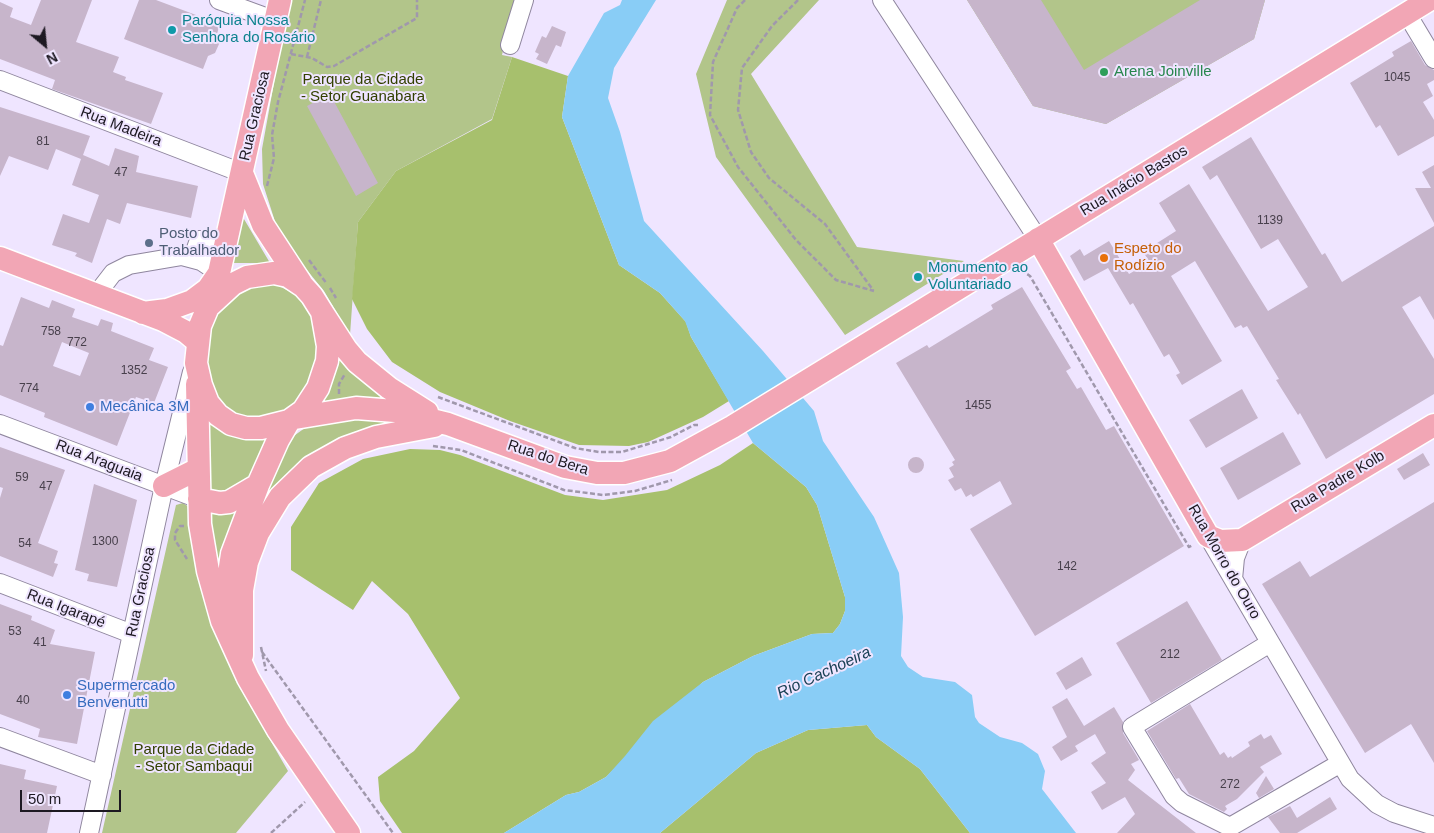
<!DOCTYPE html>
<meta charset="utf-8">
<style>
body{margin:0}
#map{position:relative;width:1434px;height:833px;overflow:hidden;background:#efe5ff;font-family:Helvetica,sans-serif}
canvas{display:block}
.north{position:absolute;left:20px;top:20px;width:50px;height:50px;-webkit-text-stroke:4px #efe5ff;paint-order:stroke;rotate:152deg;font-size:14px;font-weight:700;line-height:20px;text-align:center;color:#1d1922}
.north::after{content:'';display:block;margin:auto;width:18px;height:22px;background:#1d1922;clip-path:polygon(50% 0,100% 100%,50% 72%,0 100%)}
.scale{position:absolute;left:20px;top:790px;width:101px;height:22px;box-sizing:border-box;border:2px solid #1d1922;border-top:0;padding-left:6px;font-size:15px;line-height:18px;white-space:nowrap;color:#1d1922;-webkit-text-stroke:4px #efe5ff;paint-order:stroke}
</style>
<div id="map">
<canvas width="1434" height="833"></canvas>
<div class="north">N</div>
<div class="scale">50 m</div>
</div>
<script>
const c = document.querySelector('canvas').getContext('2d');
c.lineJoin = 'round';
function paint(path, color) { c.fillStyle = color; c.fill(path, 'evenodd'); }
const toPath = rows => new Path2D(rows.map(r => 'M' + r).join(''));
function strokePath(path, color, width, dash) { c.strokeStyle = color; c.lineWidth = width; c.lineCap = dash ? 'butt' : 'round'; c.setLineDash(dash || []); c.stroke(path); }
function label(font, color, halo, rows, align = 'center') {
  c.font = font + ' Helvetica,sans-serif'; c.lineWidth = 4; c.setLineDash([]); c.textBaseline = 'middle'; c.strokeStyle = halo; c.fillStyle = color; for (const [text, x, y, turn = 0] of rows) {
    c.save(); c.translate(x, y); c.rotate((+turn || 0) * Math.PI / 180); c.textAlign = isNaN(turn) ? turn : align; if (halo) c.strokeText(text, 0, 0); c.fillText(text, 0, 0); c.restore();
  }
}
paint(toPath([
 [289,0,515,0,502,55,512,57,492,119,396,171,358,222,350,335,324,291,280,237,263,184,262,149],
 [727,0,819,0,751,74,857,247,964,261,845,335,716,157,696,74],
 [967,0,1265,0,1254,39,1106,124,1033,106],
 [241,214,270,263,233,263,232,260],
 [253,283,277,285,299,296,315,315,322,338,318,375,289,412,265,420,240,418,219,406,208,390,203,330,215,308],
 [335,349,407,408,315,406],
 [204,418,215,427,243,438,270,440,252,476,232,489,223,492,207,489],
 [328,418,401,419,259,509,284,443,309,425],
 [183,503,192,509,226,655,236,681,288,771,236,833,102,833,176,505],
 [239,504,221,576,216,564,206,506]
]), '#b2c58a');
paint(toPath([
 [512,57,568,76,562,117,619,265,660,293,686,322,691,337,729,401,703,417,648,442,629,446,579,445,510,421,440,392,392,362,367,329,352,299,358,222,396,171,492,120],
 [753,443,806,487,817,505,845,597,845,611,840,624,833,633,812,634,753,656,703,682,606,777,579,792,566,795,504,833,402,833,380,801,378,777,414,751,460,698,408,614,372,581,353,610,291,570,291,527,319,483,363,459,410,449,440,450,460,455,565,495,603,500,667,490,720,465],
 [867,725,876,737,920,769,970,833,660,833,756,753,808,730]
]), '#a7c06d');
paint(toPath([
 [622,0,656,0,614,68,608,98,620,132,644,221,763,351,814,411,823,441,874,517,899,573,903,617,901,656,908,667,923,677,955,682,972,695,975,717,979,723,1000,737,1022,743,1038,754,1045,771,1042,789,1076,833,970,833,920,769,876,737,867,725,808,730,756,753,660,833,504,833,566,795,579,792,606,777,625,756,653,721,703,682,753,656,812,634,833,633,840,624,845,611,845,597,817,505,806,487,753,443,691,337,685,321,660,293,619,265,562,117,568,76,604,13,620,5]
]), '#89cdf6');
paint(toPath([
 [41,0,92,0,76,42,119,57,113,72,126,77,125,80,163,93,151,124,52,89,55,80,0,59,0,2,13,8,10,17,31,25],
 [139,0,156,0,220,24,216,37,219,44,215,53,208,56,203,69,124,39],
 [967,0,1041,0,1084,70,1200,0,1265,0,1254,39,1106,124,1033,106],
 [552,26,566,32,561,47,556,45,547,64,536,59,539,54,535,52,542,36,546,38],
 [1411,41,1425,65,1434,70,1434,80,1427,84,1433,96,1423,102,1434,120,1434,136,1398,156,1380,125,1376,128,1350,83,1394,56,1392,52],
 [330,94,378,183,356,196,307,106],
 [0,107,90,136,83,155,109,166,115,148,139,156,136,172,198,186,191,218,127,203,120,224,107,219,92,263,75,256,77,253,52,245,63,214,89,223,99,195,72,185,81,159,56,149,48,170,9,156,0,176],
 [1251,137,1322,255,1325,253,1342,282,1434,226,1434,320,1420,296,1402,307,1434,359,1434,394,1326,459,1300,413,1298,415,1276,380,1279,379,1247,326,1243,328,1241,325,1235,328,1195,261,1171,276,1222,361,1182,385,1176,375,1180,373,1169,354,1164,357,1133,303,1130,305,1108,268,1084,281,1070,256,1080,249,1084,256,1109,241,1129,274,1150,262,1143,252,1176,231,1159,203,1189,184,1268,311,1308,287,1278,239,1261,249,1217,175,1210,180,1202,167],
 [1434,165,1434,223,1415,188,1431,188,1422,172],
 [1022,287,1071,368,1066,371,1077,389,1081,387,1106,430,1114,426,1184,546,1035,636,970,529,1012,504,1000,481,973,497,971,494,966,497,961,488,955,491,948,480,954,477,949,468,954,465,952,462,955,460,896,363,927,345,929,348,993,309,991,305],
 [21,297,49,308,52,300,75,309,72,317,98,326,101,319,113,323,111,331,154,348,149,360,168,367,154,403,136,397,117,446,44,417,45,413,0,395,0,345,3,346],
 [62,342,89,353,80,376,53,366],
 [1242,389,1258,418,1206,448,1189,420],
 [1283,432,1301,464,1238,500,1220,468],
 [0,447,65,470,38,543,58,551,54,563,58,564,53,577,0,556,0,498,3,488,0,487],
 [1423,453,1430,465,1404,480,1397,469],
 '908 465a8 8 0 1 1 16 0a8 8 0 1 1-16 0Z',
 [94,484,137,500,117,587,87,581,89,574,75,570],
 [1434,502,1434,763,1411,724,1365,753,1262,584,1300,561,1310,577],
 [1187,601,1222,660,1151,703,1116,643],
 [0,604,32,616,31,620,55,630,50,644,95,652,77,744,38,737,40,729,0,714],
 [1082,657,1092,675,1066,690,1056,673],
 [1067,698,1084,726,1114,707,1123,722,1123,733,1139,760,1131,764,1135,770,1128,780,1196,833,1117,833,1135,814,1125,797,1102,810,1091,792,1106,783,1091,763,1106,753,1095,734,1075,746,1078,751,1061,761,1052,747,1067,737,1052,707],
 [1190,704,1220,755,1224,752,1228,758,1231,756,1232,758,1250,746,1248,742,1261,734,1264,739,1271,735,1282,754,1260,767,1264,772,1237,799,1225,806,1227,809,1224,812,1189,794,1179,778,1176,779,1147,731],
 [0,764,26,770,24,779,57,786,47,833,0,833],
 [1266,776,1274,789,1259,798,1256,793],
 [1330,797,1337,809,1297,833,1280,833,1268,817,1290,806,1297,818]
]), '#c7b5cb');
const minor = toPath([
 [219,0,276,21],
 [882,0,1038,239],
 [1407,14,1434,59],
 [510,45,524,0],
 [0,80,242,173],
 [193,257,199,240,227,240],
 [96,295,113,273,129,265,182,256,201,261,219,273],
 [0,424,199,499],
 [1208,536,1350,779,1377,804,1394,813,1434,826],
 [1233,579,1235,558,1242,540],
 [0,583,132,634],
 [1270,643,1132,727,1174,796,1182,803,1230,827,1339,764],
 [0,737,102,775],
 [89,833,164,486,192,372]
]);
const major = toPath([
 [242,173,263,225,301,283],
 [1038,239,1208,536,1220,541,1242,540,1434,425],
 [0,258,163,320,186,332,198,342],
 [322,312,328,346,327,361,318,388,303,411,289,421,261,428,246,428,231,424,218,415,208,403,201,385,196,363,200,326,208,307,233,284,247,277,274,273,288,276,303,286,312,296,322,312,346,349,357,362,389,388,427,412],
 [143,313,167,310,192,301,208,289,219,273,280,0],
 [197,384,200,524,208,571,222,621,248,678,278,730,349,833],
 [295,418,356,408,395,411,448,424,565,467,597,473,624,473,670,461,732,427,1429,0],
 [164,486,198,469],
 [199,499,220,503,229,502,258,485],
 [230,610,228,580,232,554,258,485,278,440,289,421],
 [242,655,242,590,247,562,258,533,280,497,311,467,345,448,376,437,434,426]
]);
strokePath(minor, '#8f869e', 20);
strokePath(major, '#fff', 25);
strokePath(toPath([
 [745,0,737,8,713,62,710,115,738,167,796,240,836,280,874,291],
 [798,0,772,26,742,68,738,110,751,152,769,178,825,224,873,290],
 [291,54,312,58,327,67,334,66,417,18,417,0],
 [307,57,321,0],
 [267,186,274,158,272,135,278,102,305,0],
 [309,260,327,284],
 [1021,270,1030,276,1189,547,1193,545],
 [330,288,336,298],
 [339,394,339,384,345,374],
 [438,397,575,448,599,452,622,452,671,437,694,425,698,425],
 [433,446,461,450,564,490,603,495,635,491,672,480],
 [184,526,180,526,175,533,175,540,187,559],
 [261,647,266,671],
 [262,652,393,833],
 [271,833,305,802]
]), '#a098ac', 2.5, [5, 2.5]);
strokePath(minor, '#fff', 18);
strokePath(major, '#f2a6b5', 22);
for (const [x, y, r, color] of [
 [172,30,5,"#0f9aa8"],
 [1104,72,5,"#2e9e5b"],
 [149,243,5,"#5c6f8a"],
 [1104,258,5,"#e8710a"],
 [918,277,5,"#0f9aa8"],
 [90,407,5,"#3f7fe0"],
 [67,695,5,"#3f7fe0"]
]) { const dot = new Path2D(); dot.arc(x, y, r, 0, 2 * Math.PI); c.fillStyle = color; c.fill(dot); strokePath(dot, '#efe5ff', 2); }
label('12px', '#48404c', null, [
 ["1045",1397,78],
 ["81",43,142],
 ["47",121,173],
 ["1139",1270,221],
 ["758",51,332],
 ["772",77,343],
 ["1352",134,371],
 ["774",29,389],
 ["1455",978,406],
 ["59",22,478],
 ["47",46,487],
 ["1300",105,542],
 ["54",25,544],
 ["142",1067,567],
 ["53",15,632],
 ["41",40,643],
 ["212",1170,655],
 ["40",23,701],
 ["272",1230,785]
]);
label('15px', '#0d838f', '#efe5ff', [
 ["Paróquia Nossa",182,21],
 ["Senhora do Rosário",182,38],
 ["Monumento ao",928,268],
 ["Voluntariado",928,285]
], 'left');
label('15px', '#27864d', '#efe5ff', [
 ["Arena Joinville",1114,72]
], 'left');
label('15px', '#324000', '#efe5ff', [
 ["Parque da Cidade",363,80],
 ["- Setor Guanabara",363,97],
 ["Parque da Cidade",194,750],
 ["- Setor Sambaqui",194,767]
]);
label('15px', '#1d1922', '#efe5ff', [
 ["Rua Graciosa",255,116,-77],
 ["Rua Madeira",121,127,21],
 ["Rua Inácio Bastos",1134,181,-31],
 ["Rua do Bera",548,458,18],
 ["Rua Araguaia",99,461,21],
 ["Rua Padre Kolb",1338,482,-31],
 ["Rua Morro do Ouro",1224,562,60],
 ["Rua Graciosa",141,592,-78],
 ["Rua Igarapé",66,609,21]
]);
label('15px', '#4e5e75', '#efe5ff', [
 ["Posto do",159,234],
 ["Trabalhador",159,251]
], 'left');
label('15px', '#c56008', '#efe5ff', [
 ["Espeto do",1114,249],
 ["Rodízio",1114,266]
], 'left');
label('15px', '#366cbe', '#efe5ff', [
 ["Mecânica 3M",100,407],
 ["Supermercado",77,686],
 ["Benvenutti",77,703]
], 'left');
label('italic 16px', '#1a4156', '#efe5ff', [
 ["Rio Cachoeira",824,673,-25]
]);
</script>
